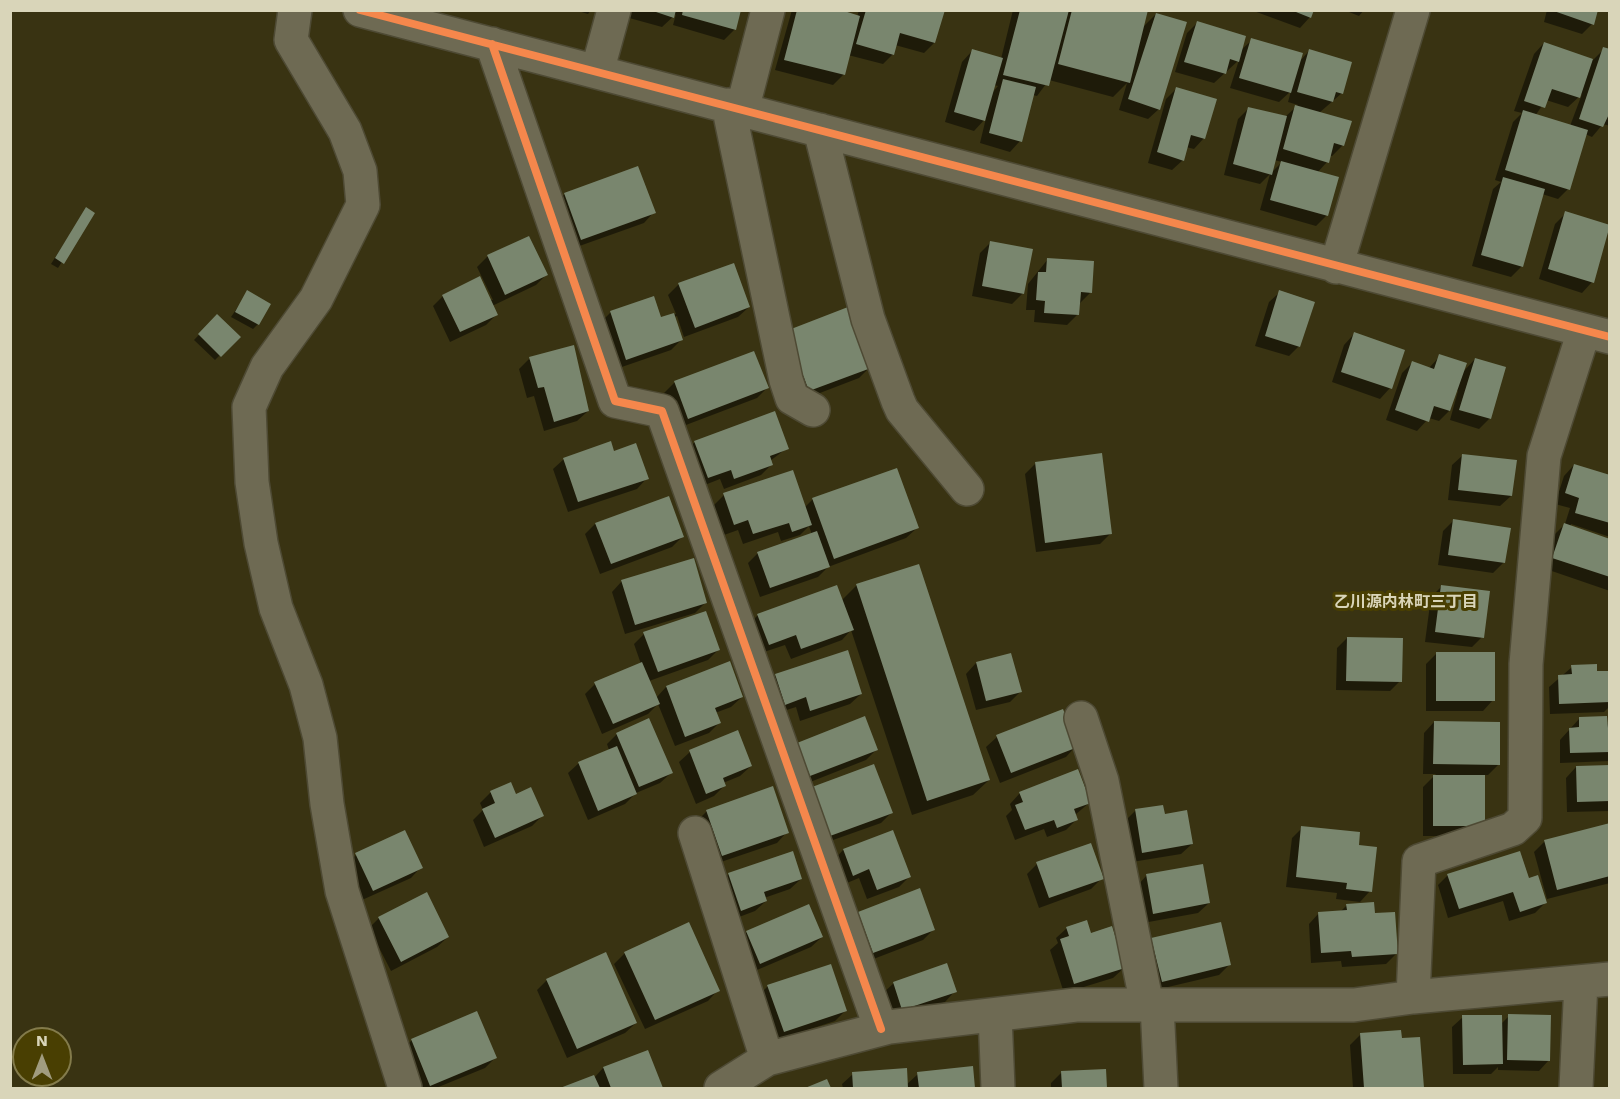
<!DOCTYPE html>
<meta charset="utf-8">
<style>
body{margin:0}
#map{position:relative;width:1620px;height:1099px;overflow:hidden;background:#393312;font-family:"Work Sans",sans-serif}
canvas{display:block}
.frame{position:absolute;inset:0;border:12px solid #d9d5b9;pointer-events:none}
.north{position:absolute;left:12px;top:1027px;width:60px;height:60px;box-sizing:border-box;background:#493f02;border:2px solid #837b4b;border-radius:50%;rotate:0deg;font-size:16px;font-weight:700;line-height:24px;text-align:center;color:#d9d5b9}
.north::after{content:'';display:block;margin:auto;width:21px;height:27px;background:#a19c7f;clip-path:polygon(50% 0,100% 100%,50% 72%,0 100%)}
</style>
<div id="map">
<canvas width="1620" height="1099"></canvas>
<div class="frame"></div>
<div class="north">N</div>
</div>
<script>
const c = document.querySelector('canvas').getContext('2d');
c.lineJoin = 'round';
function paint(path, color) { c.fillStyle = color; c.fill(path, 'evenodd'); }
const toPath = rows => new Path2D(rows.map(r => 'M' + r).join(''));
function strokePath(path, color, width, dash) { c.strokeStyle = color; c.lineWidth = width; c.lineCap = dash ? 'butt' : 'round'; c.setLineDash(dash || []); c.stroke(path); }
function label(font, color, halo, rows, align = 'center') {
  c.font = font + ' "Work Sans","Noto Sans JP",sans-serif'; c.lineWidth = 6; c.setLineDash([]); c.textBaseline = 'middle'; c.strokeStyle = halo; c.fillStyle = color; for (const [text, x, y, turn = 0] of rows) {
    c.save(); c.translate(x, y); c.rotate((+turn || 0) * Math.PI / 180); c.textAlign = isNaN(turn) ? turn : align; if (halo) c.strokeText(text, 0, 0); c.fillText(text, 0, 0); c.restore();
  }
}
paint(toPath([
 [575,10,591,10,588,14],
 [624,10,740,10,735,29,724,40,673,25,676,14,662,27,622,16],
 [792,10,840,10,857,17,859,10,940,10,934,43,924,53,895,45,893,54,883,64,848,55,843,75,833,85,775,70],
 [1013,10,1147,10,1142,28,1156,14,1159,109,1148,119,1119,110,1127,83,1113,97,1049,80,1037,96,1033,95,1020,141,1010,152,980,143,986,118,974,131,945,122,962,62,972,51,1001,59],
 [994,85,998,86,992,93],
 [1251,10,1313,10,1310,17,1300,28],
 [1344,10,1364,10,1359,16],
 [1547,10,1597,10,1592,24,1582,34,1544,22],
 [1197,23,1240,51,1252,40,1299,62,1309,51,1342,93,1319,113,1350,122,1342,146,1332,156,1329,155,1327,162,1317,173,1326,216,1316,226,1260,210,1270,174,1260,184,1224,175,1238,119,1249,108,1285,117,1298,105,1288,102,1291,91,1279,102,1230,88,1239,60,1214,83,1175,72,1187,33],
 [1274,160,1282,162,1271,173],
 [1544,43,1593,60,1604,49,1610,49,1610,126,1603,124,1592,137,1585,134,1568,189,1558,199,1542,194,1521,267,1511,277,1472,266,1493,189,1501,182,1495,180,1513,122,1522,113,1514,111,1534,54],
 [1582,94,1570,126,1535,116,1546,100,1568,107],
 [1176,89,1204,138,1194,149,1186,147,1183,160,1172,170,1148,163,1166,99],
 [565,194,654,212,644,223,571,249,554,204],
 [86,209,93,214,58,268,51,264],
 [1566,213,1592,282,1582,293,1539,279,1555,224],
 [528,238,546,275,536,285,492,306,496,315,486,325,450,342,433,306,443,296,493,300,477,267,487,257],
 [990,243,1023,293,1012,304,972,296,980,253],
 [1048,259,1090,293,1080,303,1078,314,1067,325,1034,322,1035,310,1026,310,1028,284],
 [679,284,749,307,738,317,684,337,677,316,674,317,682,339,671,350,616,369,600,323,610,313,653,298,660,319,676,314,668,295],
 [248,292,258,324,253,329,231,317],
 [1280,292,1299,346,1289,356,1255,346,1269,302],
 [217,316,238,337,215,360,194,340],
 [1354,334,1390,388,1380,399,1332,382,1344,345],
 [776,342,869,368,859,378,799,401],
 [753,353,767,388,757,398,678,428,664,393,674,383],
 [1440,356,1462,373,1475,359,1490,418,1479,429,1450,420,1458,391,1456,390,1449,411,1439,421,1429,418,1417,431,1386,420,1402,373,1412,363,1429,368],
 [529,359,588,411,577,421,544,431,534,396,527,398,519,369],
 [695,442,787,448,770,461,771,465,761,475,724,489,720,479,697,488,684,452],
 [614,452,647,478,637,489,568,512,553,469,564,459],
 [1463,455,1511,496,1500,506,1448,500,1452,465],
 [1036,463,1110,534,1100,544,1036,552,1025,474],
 [1574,465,1610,476,1610,537,1571,524,1570,527,1610,541,1610,591,1543,568,1554,535,1565,524,1570,508,1555,504,1564,476],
 [724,495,804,508,813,499,917,528,906,538,828,567,818,577,760,597,748,563,758,553,812,535,809,526,800,535,781,541,778,532,743,544,738,530,724,535,714,505],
 [1453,521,1504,562,1493,573,1438,565,1443,531],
 [595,524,682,537,672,547,600,574,585,534],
 [622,581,706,602,695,613,625,634,612,592],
 [857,585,989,780,973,795,912,815,851,630,842,640,791,659,785,645,758,654,748,625,758,615,841,601],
 [1441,587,1482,637,1472,647,1425,642,1431,597],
 [644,634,718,650,708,660,649,681,656,698,666,687,729,663,742,697,731,707,715,713,719,723,709,733,675,746,658,704,648,714,602,734,585,694,595,684,641,664,634,644],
 [1347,638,1400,681,1390,691,1336,690,1337,648],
 [847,652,861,694,850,704,800,721,796,707,774,714,765,686,776,676],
 [1436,654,1493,700,1483,711,1426,711,1426,664],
 [976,663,1020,692,1010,702,976,710,966,674],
 [1572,667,1596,673,1610,673,1610,706,1604,712,1550,714,1549,687],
 [1579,719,1610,724,1610,761,1560,763,1560,740],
 [1434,722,1498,765,1488,775,1484,775,1473,836,1423,836,1423,787,1436,774,1423,774,1424,733],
 [617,734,671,773,660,783,636,793,625,804,588,820,568,773,579,763,609,750,607,744],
 [997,737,1076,746,1066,757,1000,783,986,747],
 [798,744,877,749,866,760,800,786],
 [690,752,751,766,740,776,723,783,724,786,714,796,696,804,679,762],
 [1576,767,1610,767,1610,811,1567,812,1566,778],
 [510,784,516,796,542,816,532,826,484,847,473,820,483,810,480,803,490,793],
 [813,788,891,813,881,823,819,845],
 [1020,793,1089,803,1075,815,1076,820,1066,830,1047,837,1044,829,1015,840,1006,816,1012,810,1010,804],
 [707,811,787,832,777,843,712,865,696,822],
 [1135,811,1164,815,1192,844,1181,854,1132,862,1125,821],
 [1610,825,1610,883,1547,899,1534,852,1545,841],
 [1302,828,1357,846,1370,891,1360,902,1336,899,1337,893,1286,887,1292,838],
 [892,832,909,877,899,887,867,899,859,878,842,885,833,861,843,850],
 [356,855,421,867,411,878,362,900,346,865],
 [1037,864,1102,878,1091,889,1039,908,1027,874],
 [729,874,801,879,790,889,764,898,766,901,755,911,731,920,719,884],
 [1147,875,1209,903,1198,913,1143,923,1137,886],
 [1448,875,1528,880,1545,903,1535,913,1509,921,1503,901,1448,918,1438,885],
 [919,890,934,929,923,940,863,963,848,923,858,913],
 [1347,905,1373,915,1396,954,1386,964,1342,967,1341,961,1311,963,1309,924,1319,913,1340,912],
 [379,918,448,937,437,947,391,971,369,928],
 [1067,928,1090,935,1124,968,1113,978,1064,993,1050,950,1058,943,1056,938],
 [747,932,822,937,811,947,750,973,737,943],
 [1152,940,1229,965,1219,975,1151,991,1142,950],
 [625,953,718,990,708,1001,645,1029,614,964],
 [547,980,636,1023,625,1033,567,1058,537,990],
 [894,983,955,991,945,1002,892,1019,883,993],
 [768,986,845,1011,835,1021,773,1041,758,996],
 [1509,1016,1549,1060,1539,1071,1498,1070,1498,1067,1491,1074,1453,1074,1452,1027,1463,1017,1501,1024],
 [1361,1034,1400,1040,1419,1039,1422,1088,1353,1088,1350,1045],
 [412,1040,495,1058,485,1068,436,1088,417,1088,402,1050],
 [647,1052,662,1088,564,1088,594,1078,603,1068],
 [971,1068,974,1088,843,1088,842,1084,853,1074,906,1085,918,1074],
 [1105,1070,1105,1088,1051,1088,1051,1083,1062,1072]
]), '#0007');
paint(toPath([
 [650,10,676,10,674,18],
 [683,10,741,10,736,30,682,15],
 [797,10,841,10,860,16,845,75,784,60],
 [866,10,945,10,935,43,900,33,894,55,856,44],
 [1020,10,1069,10,1049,86,1003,75],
 [1072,10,1148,10,1130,83,1058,64],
 [1291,10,1314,10,1311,18],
 [1551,10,1598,10,1594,25],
 [1156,13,1187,22,1160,110,1128,99],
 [1197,21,1246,36,1239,62,1230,59,1226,74,1184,62],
 [1251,38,1303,53,1291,93,1239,78],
 [1544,42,1593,59,1580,98,1552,89,1545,108,1524,101],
 [1603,47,1610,49,1610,112,1603,127,1579,119],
 [972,49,1003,58,985,121,954,112],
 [1309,49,1352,62,1343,94,1336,92,1333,102,1297,92],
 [1003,79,1036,87,1022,142,989,133],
 [1176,87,1217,99,1205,139,1191,135,1184,161,1157,152],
 [1295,105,1352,121,1344,146,1334,143,1329,163,1283,149],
 [1248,107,1287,116,1272,175,1233,164],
 [1523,110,1588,130,1570,190,1505,170],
 [1281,161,1339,177,1328,216,1270,200],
 [638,166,656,213,581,240,564,193],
 [1503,177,1545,189,1523,267,1481,255],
 [86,207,95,213,64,264,55,258],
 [1565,211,1610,225,1594,283,1548,269],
 [529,236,548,275,505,295,487,255],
 [990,241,1033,249,1024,294,982,286],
 [1047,258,1094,261,1092,293,1081,292,1079,315,1044,313,1045,301,1036,300,1038,272,1046,272],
 [734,263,750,307,695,328,678,283],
 [480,276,498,315,460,332,442,295],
 [247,290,271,304,259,325,235,312],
 [1279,290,1315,302,1300,347,1265,336],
 [654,296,661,317,674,313,683,340,626,360,610,311],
 [848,307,871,368,809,391,786,331],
 [217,314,241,337,221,357,198,334],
 [1354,332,1405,350,1392,389,1341,372],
 [574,345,589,411,554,422,544,387,538,388,529,357],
 [754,351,769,388,688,419,674,381],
 [1439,354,1467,363,1450,411,1434,406,1429,422,1395,410,1412,361,1434,369],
 [1475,358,1506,367,1491,419,1459,410],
 [775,411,789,449,770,456,773,465,734,479,731,470,708,478,694,441],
 [611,441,614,451,636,443,649,479,578,502,563,458],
 [1102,453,1112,534,1045,543,1035,462],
 [1462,454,1517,460,1512,496,1458,490],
 [1574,464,1610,475,1610,523,1575,513,1579,498,1565,493],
 [897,468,919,528,834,559,812,498],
 [793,470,812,525,792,532,789,523,753,534,748,520,734,525,723,493],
 [669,496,684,537,611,564,595,523],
 [1453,519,1511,528,1505,563,1448,555],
 [1564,523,1610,539,1610,577,1552,558],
 [817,531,830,567,770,588,757,552],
 [694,558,707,603,635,625,621,580],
 [919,564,990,780,927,801,856,584],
 [837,585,854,630,801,649,796,635,769,645,757,614],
 [1441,585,1490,591,1484,638,1435,632],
 [706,611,720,650,658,672,643,632],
 [1347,637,1403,638,1402,682,1346,681],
 [848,650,862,694,810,711,806,697,785,705,775,674],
 [1436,652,1495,652,1495,701,1436,701],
 [1011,653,1022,692,986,701,976,662],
 [730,661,743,697,715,708,721,723,685,737,666,686],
 [642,662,660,704,613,724,594,682],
 [1597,664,1597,671,1610,671,1610,702,1559,704,1558,675,1572,674,1571,665],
 [1063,709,1078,747,1011,773,996,735],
 [865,716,878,750,810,776,797,743],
 [1607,716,1610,752,1570,753,1569,728,1579,727,1579,717],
 [649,718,673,773,639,787,616,733],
 [1434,721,1500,722,1500,765,1433,764],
 [738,730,752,766,723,778,726,786,706,794,689,750],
 [617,746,637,794,598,811,578,762],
 [874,764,893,813,830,836,812,787],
 [1610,765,1610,801,1577,802,1576,766],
 [1078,769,1091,803,1074,809,1078,820,1057,828,1054,820,1025,830,1015,805,1023,802,1019,792],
 [1433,775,1485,775,1485,826,1433,826],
 [511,782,516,794,531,787,544,816,495,838,482,809,495,803,490,791],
 [773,786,789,833,722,856,706,810],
 [1163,805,1165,814,1187,810,1193,844,1142,853,1135,809],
 [1610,823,1610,876,1557,890,1544,840],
 [1301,826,1360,832,1359,845,1377,847,1372,892,1346,889,1347,883,1296,877],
 [405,830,423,868,373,891,355,853],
 [893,830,911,877,877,890,869,869,853,876,843,849],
 [1091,843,1104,879,1049,898,1036,862],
 [793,851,802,879,764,892,767,901,741,911,728,873],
 [1520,851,1529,878,1538,875,1547,903,1520,912,1513,892,1459,909,1447,874],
 [1203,864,1210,903,1153,914,1146,874],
 [920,888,935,930,873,953,858,912],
 [427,892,449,937,401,962,378,917],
 [1374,902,1375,913,1395,912,1398,954,1352,957,1351,951,1321,953,1318,912,1347,910,1346,904],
 [809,904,823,937,760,964,746,931],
 [1087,920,1091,933,1112,926,1125,968,1074,984,1060,939,1069,936,1066,927],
 [689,922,720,991,655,1020,624,952],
 [1221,922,1231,965,1162,982,1151,938],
 [606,952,637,1023,577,1049,546,979],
 [947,963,957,992,902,1010,893,982],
 [831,964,847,1011,784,1032,767,985],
 [477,1011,497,1058,430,1086,411,1039],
 [1508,1014,1551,1015,1550,1061,1507,1060],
 [1462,1015,1502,1015,1503,1064,1463,1065],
 [1401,1030,1402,1038,1420,1037,1424,1088,1364,1088,1360,1033],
 [648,1050,663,1088,611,1088,603,1067],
 [973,1066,975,1088,919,1088,917,1072],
 [907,1068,908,1088,853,1088,852,1072],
 [1106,1069,1107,1088,1062,1088,1061,1071],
 [594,1075,600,1088,560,1088],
 [827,1079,831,1088,805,1088]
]), '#79866e');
const minor = toPath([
 [295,10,291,40,345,131,360,171,363,205,316,299,267,367,249,407,252,482,261,543,276,608,306,685,320,738,327,804,342,891,405,1088],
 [360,10,1610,337],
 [492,44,615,401,662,411,881,1029],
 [597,72,614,10],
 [728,105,786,380,792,398,813,410],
 [742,110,768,10],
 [820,130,868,319,898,401,902,410,967,489],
 [1336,267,1413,10],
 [1081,718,1102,781,1147,1005],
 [695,833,767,1059],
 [1413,997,1419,861,1513,829,1525,818,1526,664,1544,456,1584,331],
 [1157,1005,1161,1088],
 [995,1015,998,1088],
 [721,1088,767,1059,889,1027,1076,1005,1354,1005,1413,997,1610,979],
 [1576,1088,1581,982]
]);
strokePath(minor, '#4e4a34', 36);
strokePath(minor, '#6e6a53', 33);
strokePath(toPath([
 [360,10,1610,337],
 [492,44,615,401,662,411,881,1029]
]), '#f5874c', 8);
label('bold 16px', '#d9d5b9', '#493f02', [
 ["乙川源内林町三丁目",1406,602]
]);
</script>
